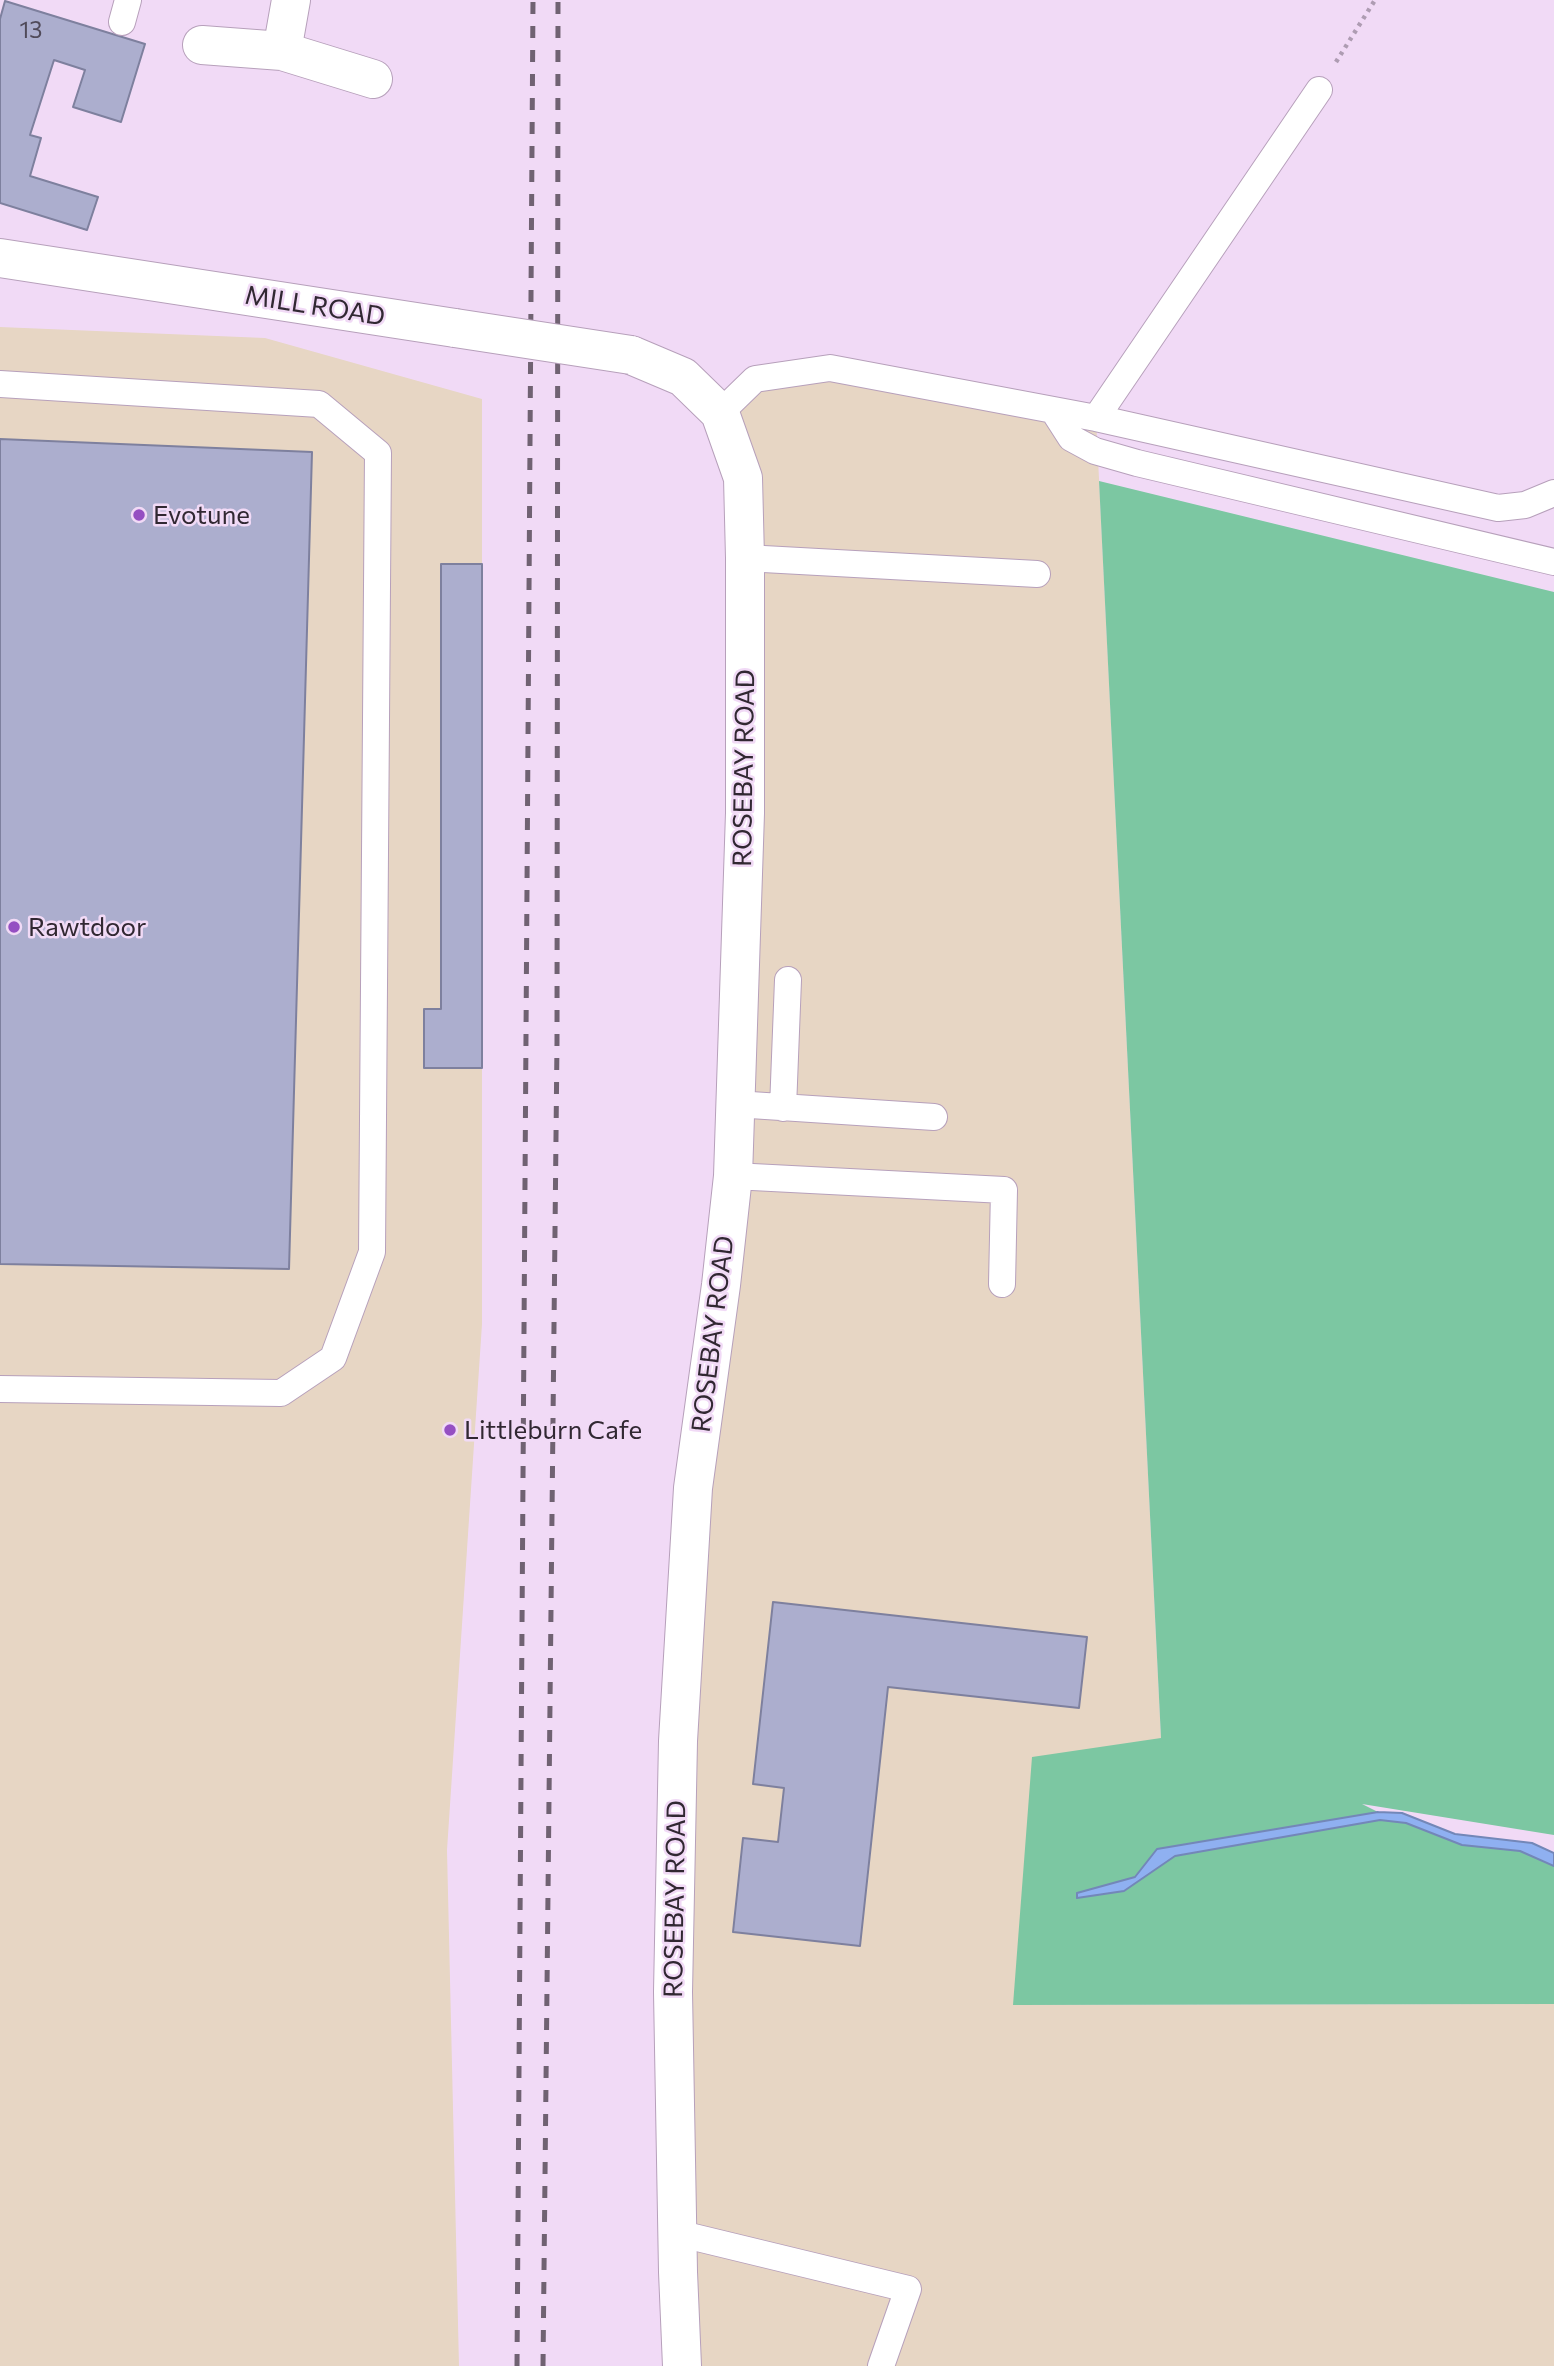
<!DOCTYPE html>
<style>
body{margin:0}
canvas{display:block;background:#f1daf6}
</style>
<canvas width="1554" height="2366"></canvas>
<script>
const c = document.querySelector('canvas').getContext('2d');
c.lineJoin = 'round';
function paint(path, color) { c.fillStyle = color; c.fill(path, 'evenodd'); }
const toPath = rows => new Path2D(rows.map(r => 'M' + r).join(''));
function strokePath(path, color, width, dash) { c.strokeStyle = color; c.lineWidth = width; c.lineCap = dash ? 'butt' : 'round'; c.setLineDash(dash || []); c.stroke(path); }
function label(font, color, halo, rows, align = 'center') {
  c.font = font + ' Commissioner,sans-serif'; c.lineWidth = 5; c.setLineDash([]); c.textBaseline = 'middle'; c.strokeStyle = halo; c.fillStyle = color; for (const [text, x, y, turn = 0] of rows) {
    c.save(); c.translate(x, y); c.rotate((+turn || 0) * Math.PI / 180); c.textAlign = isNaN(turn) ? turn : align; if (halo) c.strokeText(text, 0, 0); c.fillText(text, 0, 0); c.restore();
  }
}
paint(toPath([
 [0,327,265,338,482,399,482,1324,447,1850,459,2366,0,2366],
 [830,368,1096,418,1161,1738,1014,2005,1554,2004,1554,2366,682,2366,673,1992,745,813,720,413,755,379]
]), '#e7d6c4');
paint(toPath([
 [1099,481,1554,592,1554,1835,1362,1804,1378,1812,1157,1849,1135,1877,1078,1893,1124,1891,1175,1856,1380,1820,1406,1823,1462,1845,1520,1851,1554,1866,1554,2004,1013,2005,1032,1757,1161,1738]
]), '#7cc7a2');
const water = toPath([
 [1378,1812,1402,1813,1455,1834,1532,1843,1554,1853,1554,1866,1520,1851,1462,1845,1406,1823,1380,1820,1175,1856,1124,1891,1077,1898,1077,1893,1135,1877,1157,1849,1378,1812]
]);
paint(water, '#8fb0f1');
strokePath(water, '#7387b8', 2);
const building = toPath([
 [5,1,145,44,121,122,73,107,85,70,54,60,30,135,41,138,30,176,98,197,87,230,0,203,0,19,5,1],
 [0,439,312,452,289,1269,0,1264,0,439],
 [441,564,482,564,482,1068,424,1068,424,1009,441,1009,441,564],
 [773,1602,1087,1637,1079,1708,888,1687,860,1946,733,1932,743,1838,778,1842,784,1788,753,1784,773,1602]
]);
paint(building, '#acaece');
strokePath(building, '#7e809e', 2);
const service = toPath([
 [122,22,128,0],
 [0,384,319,404,378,453,372,1252,333,1358,281,1393,0,1389],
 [1053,410,1071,438,1095,451,1137,463,1554,562],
 [720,413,755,379,830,368,1096,418,1319,90],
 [1096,418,1498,508,1525,505,1554,493],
 [745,558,1037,574],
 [735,1104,934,1117],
 [783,1108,788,980],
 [733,1176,1004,1190,1002,1284],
 [677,2233,908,2289,881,2366]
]);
const minor = toPath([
 [202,45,282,51,373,79],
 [282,51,291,0],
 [0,258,455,328],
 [631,355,683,377,720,413,743,478,745,558,745,813,733,1176,721,1285,693,1488,678,1741,673,1992,678,2272,682,2366]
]);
strokePath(service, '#b7a0bb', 28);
strokePath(minor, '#b7a0bb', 40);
strokePath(toPath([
 [1336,62,1375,0]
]), '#ae9cb2', 4.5, [3.5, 5]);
strokePath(service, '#fff', 26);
strokePath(minor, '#fff', 38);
strokePath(toPath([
 [517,2366,533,0],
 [543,2366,557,1042,558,0]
]), '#706272', 5, [12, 12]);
const minorBridge = toPath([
 [455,328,631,355]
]);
strokePath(minorBridge, '#b7a0bb', 40, []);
strokePath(minorBridge, '#fff', 38);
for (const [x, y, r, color] of [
 [139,515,7,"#954fc2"],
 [14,927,7,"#954fc2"],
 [450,1430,7,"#954fc2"]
]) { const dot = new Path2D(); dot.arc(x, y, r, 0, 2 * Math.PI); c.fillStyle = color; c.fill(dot); strokePath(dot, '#f1daf6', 2.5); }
label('23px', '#504a59', null, [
 ["13",31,30]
]);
label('26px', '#312832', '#f1daf6', [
 ["MILL ROAD",315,306,9],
 ["ROSEBAY ROAD",744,768,-89],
 ["ROSEBAY ROAD",713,1334,-83],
 ["ROSEBAY ROAD",675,1899,-89]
]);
label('26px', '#312832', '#f1daf6', [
 ["Evotune",153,515],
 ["Rawtdoor",28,927],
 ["Littleburn Cafe",464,1430]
], 'left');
</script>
